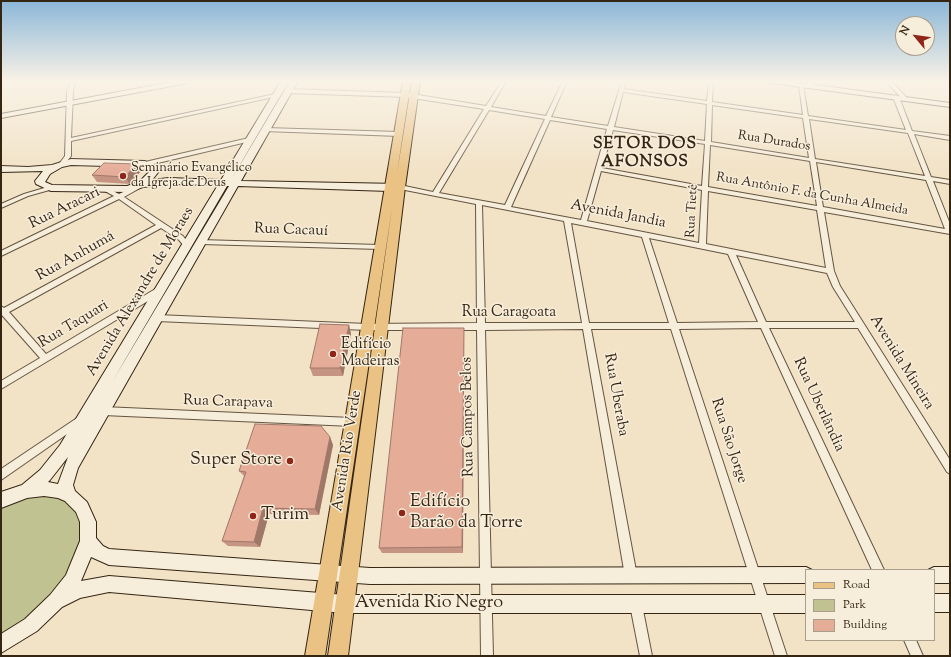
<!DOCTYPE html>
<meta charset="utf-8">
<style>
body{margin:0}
#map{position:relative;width:951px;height:657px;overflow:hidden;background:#f2e3c7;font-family:"Sorts Mill Goudy",serif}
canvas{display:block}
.frame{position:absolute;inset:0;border:2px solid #352614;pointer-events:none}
.legend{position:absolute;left:805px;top:569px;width:130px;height:72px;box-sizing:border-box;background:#f7eddb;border:1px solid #a99d8b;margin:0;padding:5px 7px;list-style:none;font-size:12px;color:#352614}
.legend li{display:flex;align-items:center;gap:8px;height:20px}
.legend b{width:20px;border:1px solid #a99d8b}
.north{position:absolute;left:895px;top:16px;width:40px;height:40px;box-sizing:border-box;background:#f7eddb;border:1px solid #a99d8b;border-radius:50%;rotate:299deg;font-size:11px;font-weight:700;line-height:16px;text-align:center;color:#352614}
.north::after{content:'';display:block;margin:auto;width:14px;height:18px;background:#8f2418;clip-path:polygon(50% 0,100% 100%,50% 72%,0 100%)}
</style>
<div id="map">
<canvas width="951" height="657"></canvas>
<div class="frame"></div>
<ul class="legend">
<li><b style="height:5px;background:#e9c284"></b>Road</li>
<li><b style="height:11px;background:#c0c292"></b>Park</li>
<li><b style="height:11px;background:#e5ac98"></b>Building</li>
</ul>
<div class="north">N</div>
</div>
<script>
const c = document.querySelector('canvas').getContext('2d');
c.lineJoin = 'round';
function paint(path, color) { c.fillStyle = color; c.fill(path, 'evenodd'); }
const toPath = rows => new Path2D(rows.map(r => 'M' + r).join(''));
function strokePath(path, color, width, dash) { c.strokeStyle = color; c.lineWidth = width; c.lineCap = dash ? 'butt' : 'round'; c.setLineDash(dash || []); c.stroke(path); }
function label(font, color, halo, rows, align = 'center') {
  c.font = font + ' "Sorts Mill Goudy",serif'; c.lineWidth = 3; c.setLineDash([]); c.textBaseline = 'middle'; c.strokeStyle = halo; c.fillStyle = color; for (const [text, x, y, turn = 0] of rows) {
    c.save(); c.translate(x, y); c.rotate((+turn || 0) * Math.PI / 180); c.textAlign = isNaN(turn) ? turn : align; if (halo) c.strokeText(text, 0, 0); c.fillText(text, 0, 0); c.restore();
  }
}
paint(toPath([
 [38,495,59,497,74,508,82,525,81,548,71,574,51,601,1,638,1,505]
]), '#c0c292');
const street = toPath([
 [71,81,75,81,73,91,71,138,275,94,278,96,71,141,71,156,64,165,62,166,59,164,65,156,67,91,71,81],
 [502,81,506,81,491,107,546,116,563,81,567,81,551,117,608,126,622,81,626,81,624,89,707,101,709,81,713,81,712,102,803,115,799,85,801,84,803,85,808,116,906,130,893,97,896,95,899,97,912,131,950,136,950,140,914,134,931,177,950,180,950,184,933,181,950,224,950,234,824,212,834,271,840,286,950,460,950,474,947,472,858,328,769,328,884,570,872,570,761,328,679,329,787,656,775,656,671,329,591,329,637,576,635,580,631,582,627,580,625,576,583,329,485,330,493,656,481,656,477,330,367,330,157,321,153,318,157,315,367,324,477,323,476,204,400,189,397,187,400,185,433,192,484,109,406,97,288,93,285,91,288,89,406,93,486,106,502,81],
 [623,92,707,104,705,141,614,127,623,92],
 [712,105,803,118,809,158,711,142,712,105],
 [489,110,545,119,505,205,439,193,489,110],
 [809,119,908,133,925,176,815,159,809,119],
 [550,120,607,129,581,220,511,207,550,120],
 [613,130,705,144,702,186,602,168,613,130],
 [710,145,810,161,817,206,708,187,710,145],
 [816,162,926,180,945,229,823,207,816,162],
 [601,171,702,190,699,243,587,221,601,171],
 [708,191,817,210,826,268,706,244,708,191],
 [482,205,564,221,582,323,485,323,482,205],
 [571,223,642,237,669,323,589,323,571,223],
 [649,238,728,254,758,322,677,323,649,238],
 [736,255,827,273,833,287,855,322,766,322,736,255],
 [806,81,811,81,815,86,811,87,806,81],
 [886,81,891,81,907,98,907,100,903,100,886,81],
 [266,128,399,132,402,134,399,136,264,131,263,130,266,128],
 [249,138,251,139,251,141,145,166,142,164,145,162,249,138],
 [138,185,140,186,140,188,124,197,183,236,189,244,188,246,184,246,179,240,161,228,9,312,46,354,157,288,163,288,164,290,163,292,1,389,1,381,40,358,1,314,1,306,4,308,156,225,119,199,1,256,1,251,114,196,103,190,103,188,107,188,119,194,138,185],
 [51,186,53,187,53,189,28,196,1,208,1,204,24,194,51,186],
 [199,240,380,245,383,247,380,249,201,244,198,242,199,240],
 [103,407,352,418,355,419,357,422,355,425,352,426,103,415,100,414,98,411,100,408,103,407],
 [80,416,83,417,85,420,83,423,1,480,1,469,80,416],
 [636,599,640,601,642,605,652,656,640,656,630,605,632,601,636,599],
 [904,640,916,640,923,656,911,656,904,640]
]);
const secondary = toPath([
 [177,81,192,81,188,83,1,118,1,114,177,81],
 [281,81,289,81,231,180,290,81,298,81,241,181,400,184,405,187,400,190,389,191,238,186,78,468,73,485,75,491,87,502,96,522,96,538,103,546,109,549,370,568,806,567,812,570,806,570,806,583,370,584,109,565,91,557,81,581,109,576,345,595,806,595,806,613,345,613,109,592,80,598,62,607,37,631,1,653,1,634,25,619,50,595,66,575,80,541,80,522,76,512,65,501,58,498,44,496,27,498,1,508,1,492,22,485,40,470,60,445,218,185,169,184,143,187,128,192,51,191,36,184,35,181,43,171,1,172,1,166,28,167,52,165,71,159,145,161,160,170,152,180,169,178,221,180,281,81],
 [71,165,143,167,150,171,139,182,127,186,52,185,45,182,50,174,62,167,71,165],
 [227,186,229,186,112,382,227,186],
 [68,457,58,484,48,482,50,480,68,457],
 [767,81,786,81,950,103,950,107,771,83,767,81],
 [934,567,950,567,950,583,934,583,934,570,928,570,934,567],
 [934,594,950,594,950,612,934,612,934,594]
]);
const primary = toPath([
 [403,81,411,81,397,173,412,81,420,81,405,187,348,656,328,656,392,208,325,656,305,656,403,81]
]);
strokePath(street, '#645541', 2);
strokePath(secondary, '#352614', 2);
strokePath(primary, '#352614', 2);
paint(street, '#f7eddb');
paint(secondary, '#f7eddb');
paint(primary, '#e9c284');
paint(toPath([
 [141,171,130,184,97,182,92,175],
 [349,325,351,334,343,376,313,376,310,368],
 [464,336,463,553,382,553,379,548],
 [330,437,333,445,319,515,269,514,260,547,228,546,222,541,244,476,239,471]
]), '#c59483');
paint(toPath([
 [137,164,141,171,130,184,125,177],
 [349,325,351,334,343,376,340,368],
 [464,336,463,553,462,547],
 [330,437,333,445,319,515,315,509],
 [263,508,269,514,260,547,254,542]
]), '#a0786a');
const building = toPath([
 [104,163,137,164,125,177,92,175,104,163],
 [320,324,349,325,340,368,310,368,320,324],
 [403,328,464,328,462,547,379,548,403,328],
 [255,424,321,426,330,437,315,509,263,508,254,542,222,541,246,472,239,471,255,424]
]);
paint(building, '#e5ac98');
strokePath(building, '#a0786a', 1);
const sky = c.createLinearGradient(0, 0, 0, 173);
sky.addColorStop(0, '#8bb7d8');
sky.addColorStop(0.47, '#f9f2e6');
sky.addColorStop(1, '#f9f2e600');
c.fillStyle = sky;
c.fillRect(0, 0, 951, 173);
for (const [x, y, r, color] of [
 [123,176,4,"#8f2418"],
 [333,354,4,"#8f2418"],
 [290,461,4,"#8f2418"],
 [402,513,4,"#8f2418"],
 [253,516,4,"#8f2418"]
]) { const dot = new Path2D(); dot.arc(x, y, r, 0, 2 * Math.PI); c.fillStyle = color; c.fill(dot); strokePath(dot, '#f7eddb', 1.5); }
label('13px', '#352614', '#f7eddb', [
 ["Rua Durados",774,142,9],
 ["Rua Antônio F. da Cunha Almeida",812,195,10],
 ["Rua Tietê",693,211,-87]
]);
label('13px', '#352614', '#f7eddb', [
 ["Seminário Evangélico",131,169],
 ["da Igreja de Deus",131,184]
], 'left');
label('15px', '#352614', '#f7eddb', [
 ["Rua Aracari",65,209,-26],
 ["Avenida Jandia",618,215,11],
 ["Rua Cacauí",291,231,2],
 ["Rua Anhumá",76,257,-29],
 ["Avenida Alexandre de Moraes",141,292,-59],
 ["Rua Caragoata",509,313],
 ["Rua Taquari",74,325,-31],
 ["Avenida Mineira",901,363,58],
 ["Rua Uberaba",615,395,80],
 ["Rua Carapava",228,403,2],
 ["Rua Uberlândia",818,405,65],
 ["Rua Campos Belos",469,417,-91],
 ["Rua São Jorge",728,441,72],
 ["Avenida Rio Verde",348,451,-81]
]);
label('15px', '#352614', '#f7eddb', [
 ["Edifício",341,345],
 ["Madeiras",341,362]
], 'left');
c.letterSpacing = '1px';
label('bold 16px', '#352614', '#f7eddb', [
 ["SETOR DOS",645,145],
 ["AFONSOS",645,163]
]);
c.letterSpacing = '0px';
label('18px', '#352614', '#f7eddb', [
 ["Super Store",282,461,"right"],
 ["Edifício",410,503],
 ["Barão da Torre",410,524],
 ["Turim",261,516]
], 'left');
label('18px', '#352614', '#f7eddb', [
 ["Avenida Rio Negro",429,604]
]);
</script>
